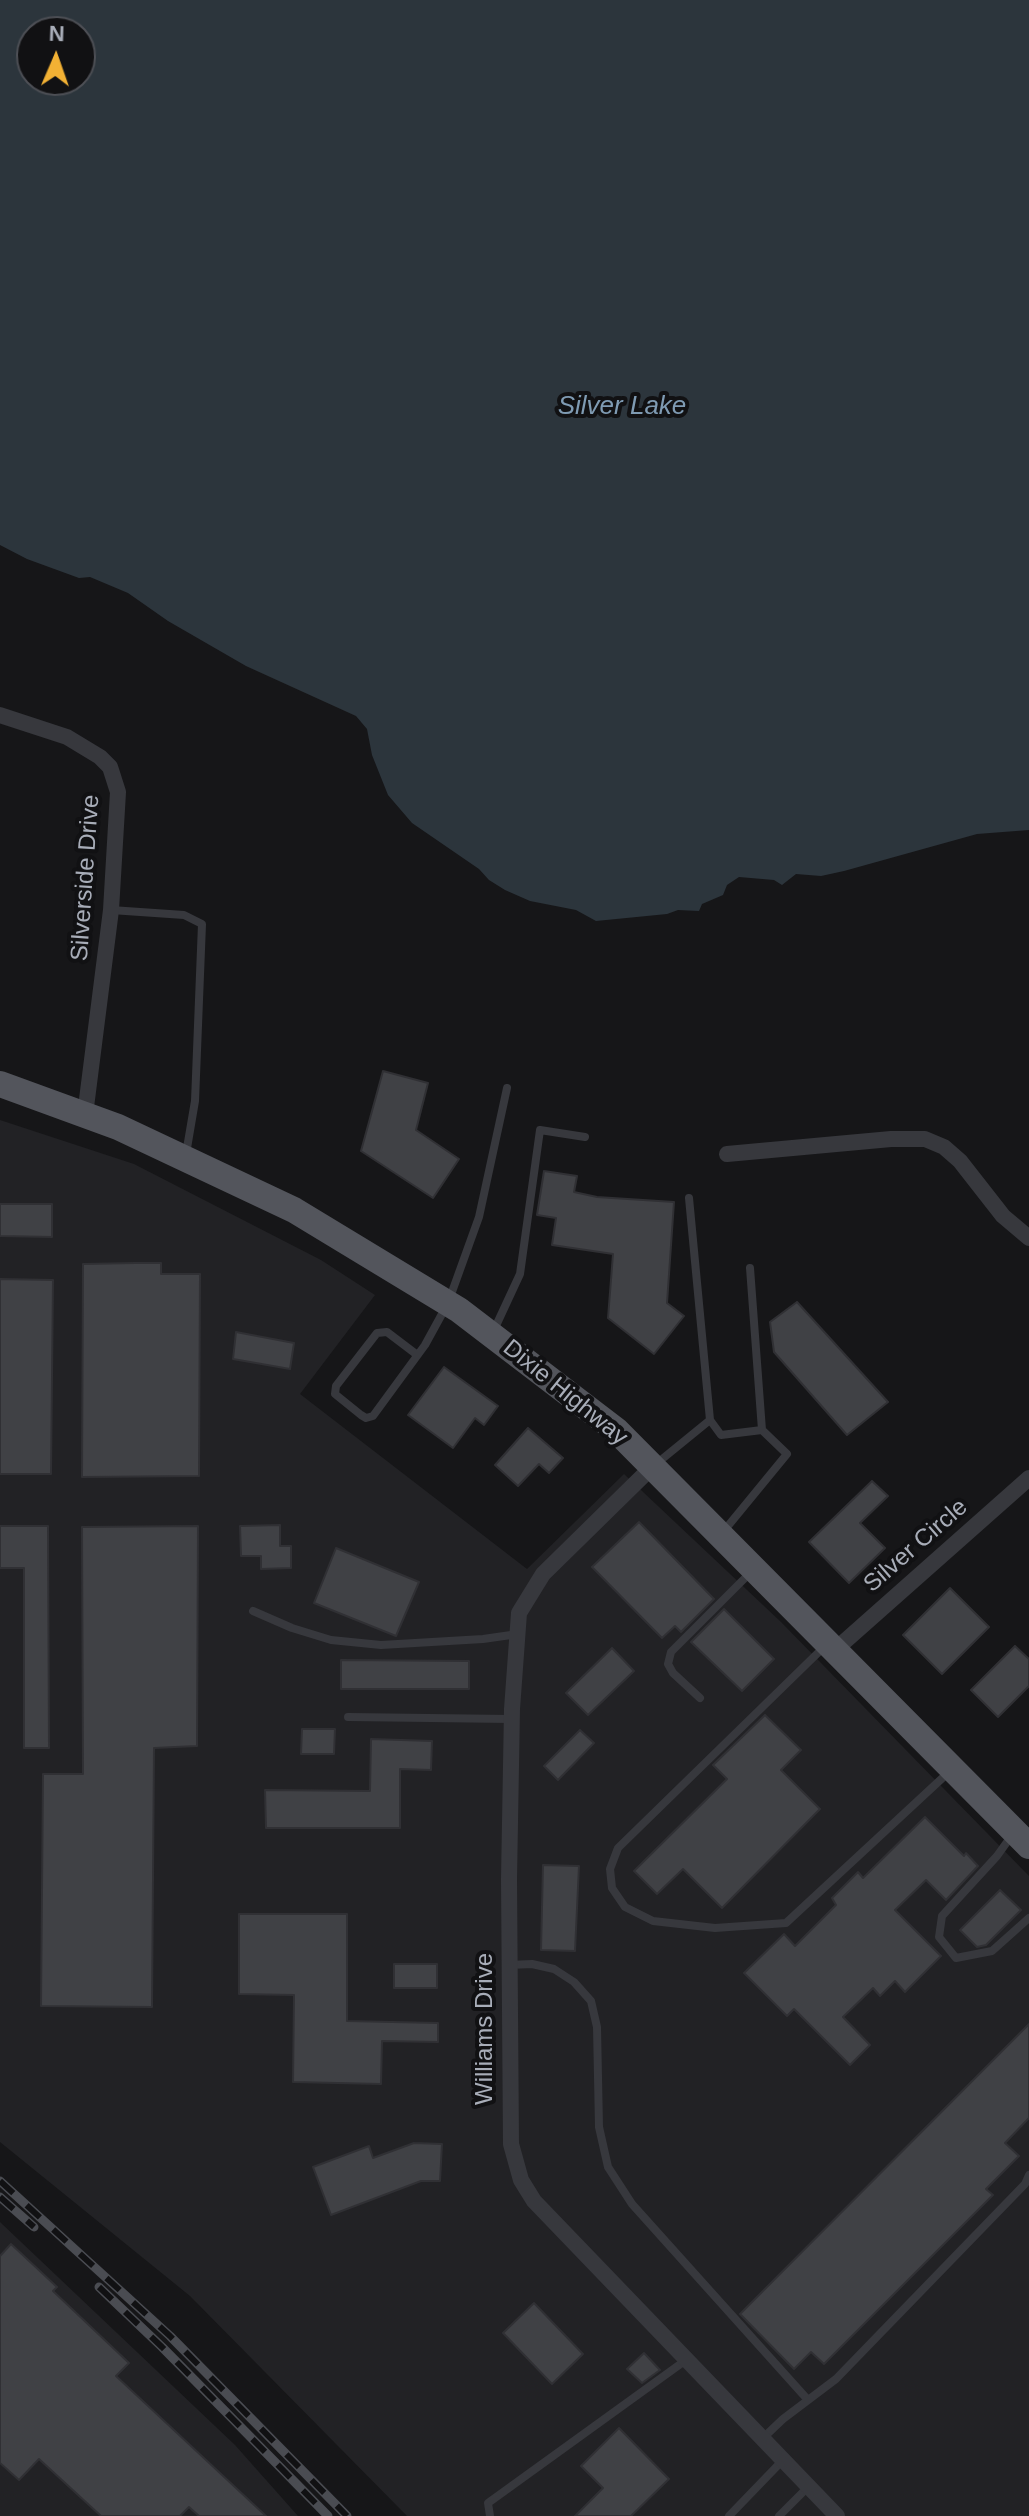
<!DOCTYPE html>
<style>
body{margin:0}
#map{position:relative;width:1029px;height:2516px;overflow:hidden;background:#161618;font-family:Helvetica,sans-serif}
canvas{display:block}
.north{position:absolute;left:16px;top:16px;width:80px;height:80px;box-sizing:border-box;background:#111113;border:2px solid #4d4f55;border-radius:50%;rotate:2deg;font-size:22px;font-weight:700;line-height:32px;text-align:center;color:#a8adb8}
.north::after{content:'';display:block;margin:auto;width:28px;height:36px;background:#f2b134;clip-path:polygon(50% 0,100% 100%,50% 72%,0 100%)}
</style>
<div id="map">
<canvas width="1029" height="2516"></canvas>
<div class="north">N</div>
</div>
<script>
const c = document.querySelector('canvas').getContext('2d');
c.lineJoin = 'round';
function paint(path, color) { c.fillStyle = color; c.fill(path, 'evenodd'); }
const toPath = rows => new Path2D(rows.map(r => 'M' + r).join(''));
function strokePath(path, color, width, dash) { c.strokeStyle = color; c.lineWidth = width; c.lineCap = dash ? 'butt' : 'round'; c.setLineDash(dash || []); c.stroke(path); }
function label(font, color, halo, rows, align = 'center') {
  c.font = font + ' Helvetica,sans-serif'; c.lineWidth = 8; c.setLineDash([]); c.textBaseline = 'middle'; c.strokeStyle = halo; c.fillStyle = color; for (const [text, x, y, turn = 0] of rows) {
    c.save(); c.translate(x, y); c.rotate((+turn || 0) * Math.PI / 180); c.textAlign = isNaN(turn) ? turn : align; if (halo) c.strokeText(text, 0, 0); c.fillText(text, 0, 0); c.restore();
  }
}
paint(toPath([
 [0,1120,134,1164,321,1260,375,1295,300,1394,527,1569,624,1474,781,1622,1029,1876,1029,2516,407,2516,190,2296,0,2142],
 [0,2222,235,2445,298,2516,0,2516]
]), '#222225');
paint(toPath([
 [0,0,1029,0,1029,830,977,834,844,871,821,876,796,874,782,885,774,880,739,877,727,885,723,895,702,904,699,911,678,910,667,914,596,921,576,910,530,901,505,890,489,880,479,869,412,823,388,795,372,755,367,729,356,716,246,666,168,621,128,593,90,577,79,578,27,559,0,545],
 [32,32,80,32,80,80,32,80]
]), '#2c353c');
const building = toPath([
 [383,1071,428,1083,416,1130,459,1159,433,1198,361,1151,383,1071],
 [544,1171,577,1176,574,1192,597,1197,674,1202,667,1303,684,1316,654,1354,608,1318,613,1254,552,1245,556,1218,537,1215,544,1171],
 [0,1204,52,1204,52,1237,0,1236,0,1204],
 [135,1263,161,1263,161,1274,200,1274,199,1476,82,1477,83,1264,135,1263],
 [0,1279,53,1280,51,1474,0,1474,0,1279],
 [797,1302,888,1402,847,1435,774,1352,770,1322,797,1302],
 [236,1332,294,1343,290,1369,233,1359,236,1332],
 [444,1367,498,1406,484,1425,475,1418,453,1448,408,1415,444,1367],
 [528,1428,563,1458,549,1473,539,1464,518,1486,495,1465,528,1428],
 [872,1481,888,1496,860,1523,885,1548,849,1583,809,1542,872,1481],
 [639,1522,714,1599,681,1632,675,1626,662,1638,592,1567,639,1522],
 [280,1525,280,1546,291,1546,291,1568,261,1569,261,1556,241,1556,240,1526,280,1525],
 [0,1526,48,1526,49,1748,24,1748,24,1568,0,1568,0,1526],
 [198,1526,197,1746,154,1748,152,2007,41,2006,43,1774,83,1774,82,1527,198,1526],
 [336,1548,419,1582,396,1636,314,1603,336,1548],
 [950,1588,989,1627,942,1674,903,1635,950,1588],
 [724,1609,774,1659,742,1691,691,1642,724,1609],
 [1015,1646,1029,1659,1029,1686,998,1717,971,1690,1015,1646],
 [612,1648,634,1671,588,1715,566,1693,612,1648],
 [341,1660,469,1661,469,1689,341,1689,341,1660],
 [765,1715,801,1750,781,1770,820,1809,722,1908,683,1869,657,1894,634,1871,727,1779,713,1765,765,1715],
 [302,1729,335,1729,334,1754,301,1754,302,1729],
 [580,1730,594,1743,558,1780,544,1766,580,1730],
 [371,1739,432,1741,431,1770,400,1769,400,1828,266,1828,265,1790,370,1791,371,1739],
 [925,1817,964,1856,966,1853,978,1866,946,1900,926,1880,895,1910,941,1956,905,1992,895,1981,880,1996,873,1988,843,2017,870,2045,850,2065,794,2009,787,2016,744,1973,784,1934,795,1946,836,1905,832,1898,858,1872,863,1878,925,1817],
 [543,1865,579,1866,575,1951,541,1950,543,1865],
 [1000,1890,1021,1910,986,1945,977,1947,960,1930,1000,1890],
 [239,1914,347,1914,347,2021,438,2023,438,2042,382,2041,381,2084,293,2082,294,1995,239,1994,239,1914],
 [394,1964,437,1964,437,1988,394,1988,394,1964],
 [1029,2024,1029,2118,1005,2143,1019,2156,986,2189,993,2195,824,2364,811,2352,794,2369,740,2314,1029,2024],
 [414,2143,442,2144,440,2181,421,2181,331,2215,313,2167,369,2146,373,2158,414,2143],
 [11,2244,57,2287,53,2291,129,2363,116,2376,266,2516,199,2516,189,2507,180,2516,101,2516,39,2459,19,2480,0,2463,0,2256,11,2244],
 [534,2303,583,2354,552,2384,503,2333,534,2303],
 [644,2353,660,2370,642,2383,627,2369,644,2353],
 [619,2428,669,2479,631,2516,575,2516,603,2488,581,2466,619,2428]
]);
paint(building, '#404145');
strokePath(building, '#303034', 2);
strokePath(toPath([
 [111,910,184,915,202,924,195,1101,186,1154],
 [750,1268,762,1430],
 [494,1330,520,1274,540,1130,585,1137],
 [416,1354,387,1332,377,1333,336,1386,335,1394,361,1415,366,1418,373,1416,425,1345,448,1303,479,1217,507,1088],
 [710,1420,721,1435,762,1430,787,1454,723,1532],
 [656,1464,710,1420,689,1198],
 [253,1611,292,1628,331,1640,381,1645,483,1639,518,1634],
 [825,1646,618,1848,610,1869,612,1888,625,1907,653,1921,715,1928,786,1923,950,1771],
 [700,1698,673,1673,668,1664,671,1652,751,1572],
 [348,1717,511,1719],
 [1012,1835,997,1856,942,1916,939,1937,956,1958,992,1951,1029,1918],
 [509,1965,532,1964,554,1969,574,1982,591,2001,597,2027,599,2127,608,2167,632,2204,808,2400],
 [763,2438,783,2419,836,2379,1025,2184,1029,2175],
 [490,2516,488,2503,686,2360],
 [729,2516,783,2460],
 [779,2516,808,2487]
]), '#37383d', 8);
strokePath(toPath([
 [0,715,67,737,100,757,110,767,118,792,111,910,85,1115],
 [727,1154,891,1139,925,1139,944,1147,960,1161,1003,1216,1029,1238],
 [652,1467,543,1574,519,1613,512,1709,509,1879,511,2144,521,2180,534,2201,837,2516],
 [835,1650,1029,1478]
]), '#37383d', 16);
strokePath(toPath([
 [0,1084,118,1127,294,1210,459,1310,616,1430,1029,1846]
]), '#53555c', 26);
const rail = toPath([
 [0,2181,170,2336,347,2516],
 [0,2197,34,2227],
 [99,2287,162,2347,328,2516]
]);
strokePath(rail, '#4a4c52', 9);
strokePath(rail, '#111113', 6, [18]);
label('24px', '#a8adb8', '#111113', [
 ["Silverside Drive",86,878,-86],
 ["Dixie Highway",565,1393,39],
 ["Silver Circle",916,1546,-41],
 ["Williams Drive",485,2029,-90]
]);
label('italic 26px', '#7f9bb3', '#111113', [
 ["Silver Lake",622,407]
]);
</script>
